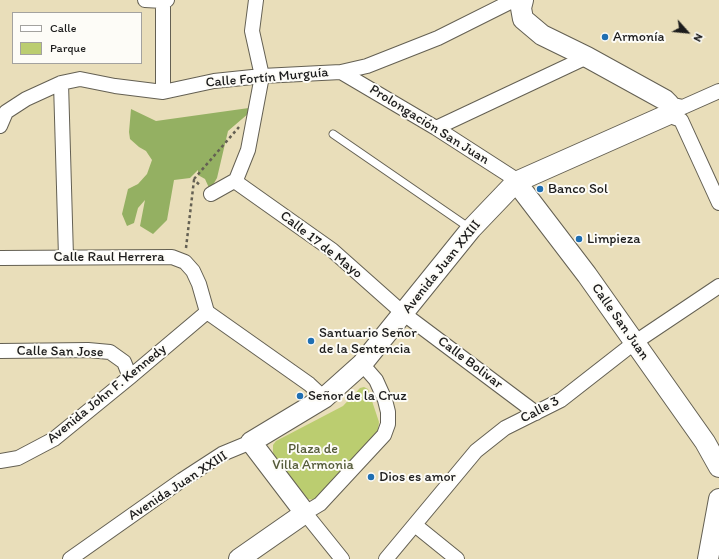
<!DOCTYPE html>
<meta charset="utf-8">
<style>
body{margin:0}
#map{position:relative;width:719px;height:559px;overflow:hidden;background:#e9deba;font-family:Itim,sans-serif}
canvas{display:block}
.legend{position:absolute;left:12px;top:12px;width:130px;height:52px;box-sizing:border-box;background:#fdfcf7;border:1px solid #a3a29f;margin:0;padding:5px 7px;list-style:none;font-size:12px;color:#1c1c1c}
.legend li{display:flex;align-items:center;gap:8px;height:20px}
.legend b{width:20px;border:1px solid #a3a29f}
.north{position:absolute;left:667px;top:12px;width:40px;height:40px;-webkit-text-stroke:3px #fdfcf7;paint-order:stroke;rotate:117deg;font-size:11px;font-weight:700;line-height:16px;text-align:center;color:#1c1c1c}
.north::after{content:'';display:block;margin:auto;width:14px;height:18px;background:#1c1c1c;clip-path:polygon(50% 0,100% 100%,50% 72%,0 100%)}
</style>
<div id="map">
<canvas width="719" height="559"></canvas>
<ul class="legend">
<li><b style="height:5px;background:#fff"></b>Calle</li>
<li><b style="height:11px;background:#bbcd70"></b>Parque</li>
</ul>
<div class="north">N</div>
</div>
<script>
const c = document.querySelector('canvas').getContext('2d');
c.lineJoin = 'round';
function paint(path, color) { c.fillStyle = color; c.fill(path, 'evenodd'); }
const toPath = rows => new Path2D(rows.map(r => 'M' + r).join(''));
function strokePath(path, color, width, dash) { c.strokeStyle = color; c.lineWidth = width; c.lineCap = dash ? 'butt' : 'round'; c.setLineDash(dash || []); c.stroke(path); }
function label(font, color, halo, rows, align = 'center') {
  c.font = font + ' Itim,sans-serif'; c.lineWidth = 4; c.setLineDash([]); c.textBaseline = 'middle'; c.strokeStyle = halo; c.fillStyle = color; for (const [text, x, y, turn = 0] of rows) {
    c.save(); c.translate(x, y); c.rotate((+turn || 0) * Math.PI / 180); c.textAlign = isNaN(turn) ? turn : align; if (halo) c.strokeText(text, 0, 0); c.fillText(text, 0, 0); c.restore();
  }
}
paint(toPath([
 [364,387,368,389,379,422,378,430,319,498,315,500,308,499,274,456,273,452,273,445,276,441,343,406,360,388]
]), '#bbcd70');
paint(toPath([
 [256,107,228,131,217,178,210,190,205,179,198,175,198,170,190,178,174,180,167,220,153,234,140,226,145,200,138,208,134,223,127,226,122,214,128,189,138,184,147,174,152,160,146,151,139,147,130,139,129,132,131,109,156,121]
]), '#94b062');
const lane = toPath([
 [333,134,471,229]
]);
const street = toPath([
 [145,0,163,1,167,0],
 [341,72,436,128,512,177,516,182],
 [61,83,66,257],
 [163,92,163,1],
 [669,104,683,107,719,91],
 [667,115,681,120,719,203],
 [0,126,6,112,26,99,61,83,80,79,115,86,163,92,214,81,262,76,341,72,367,66,438,38,514,0],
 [436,128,587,57],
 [236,180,248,150,262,76,252,31,256,0],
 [211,194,236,180,236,182,332,250,404,314,536,413],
 [0,258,172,257,185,262,193,271,199,284,207,312,309,384,324,398],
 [0,351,88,350,110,352,124,362,130,377],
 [0,461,18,458,54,439,130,377,207,312],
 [415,525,457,559],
 [70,559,182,480,222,454,251,442],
 [342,559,305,513,320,504,384,435,388,424,388,412,385,400,376,380,362,364],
 [386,559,476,451,505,428,561,400,634,343,719,286]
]);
const secondary = toPath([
 [516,182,587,275,705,442,719,467],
 [239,559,305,513,251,442,324,398,362,364,471,229,516,182,667,115,670,111,669,104,665,100,587,57,542,35,523,19,521,8,523,0],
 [708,559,719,499]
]);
strokePath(lane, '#646053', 9);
strokePath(street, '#646053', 16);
strokePath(secondary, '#646053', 22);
strokePath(toPath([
 [194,179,239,127],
 [186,248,194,180,201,186]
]), '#646053', 2.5, [3, 3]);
strokePath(lane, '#fff', 7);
strokePath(street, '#fff', 14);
strokePath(secondary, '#fff', 20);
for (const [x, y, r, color] of [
 [605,37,4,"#1f6fb2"],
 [540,189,4,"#1f6fb2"],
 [579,239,4,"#1f6fb2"],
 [311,341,4,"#1f6fb2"],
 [300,396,4,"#1f6fb2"],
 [371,477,4,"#1f6fb2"]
]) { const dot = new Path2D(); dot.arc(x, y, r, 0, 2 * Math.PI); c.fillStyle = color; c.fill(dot); strokePath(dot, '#fdfcf7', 1.5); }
label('14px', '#1c1c1c', '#fdfcf7', [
 ["Armonía",613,37],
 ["Banco Sol",548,189],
 ["Limpieza",587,239],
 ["Santuario Señor",319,333],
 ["de la Sentencia",319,349],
 ["Señor de la Cruz",308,396],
 ["Dios es amor",379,477]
], 'left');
label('14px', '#1c1c1c', '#fdfcf7', [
 ["Calle Fortín Murguía",267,78,-5],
 ["Prolongación San Juan",429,125,32],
 ["Calle 17 de Mayo",321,245,38],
 ["Calle Raul Herrera",109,257],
 ["Avenida Juan XXIII",442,267,-51],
 ["Calle San Juan",620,322,55],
 ["Calle San Jose",60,352,1],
 ["Calle Bolivar",470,363,37],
 ["Avenida John F. Kennedy",107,394,-39],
 ["Calle 3",540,410,-28],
 ["Avenida Juan XXIII",178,486,-33]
]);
label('14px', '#545a39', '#fdfcf7', [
 ["Plaza de",313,449],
 ["Villa Armonia",313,465]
]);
</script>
